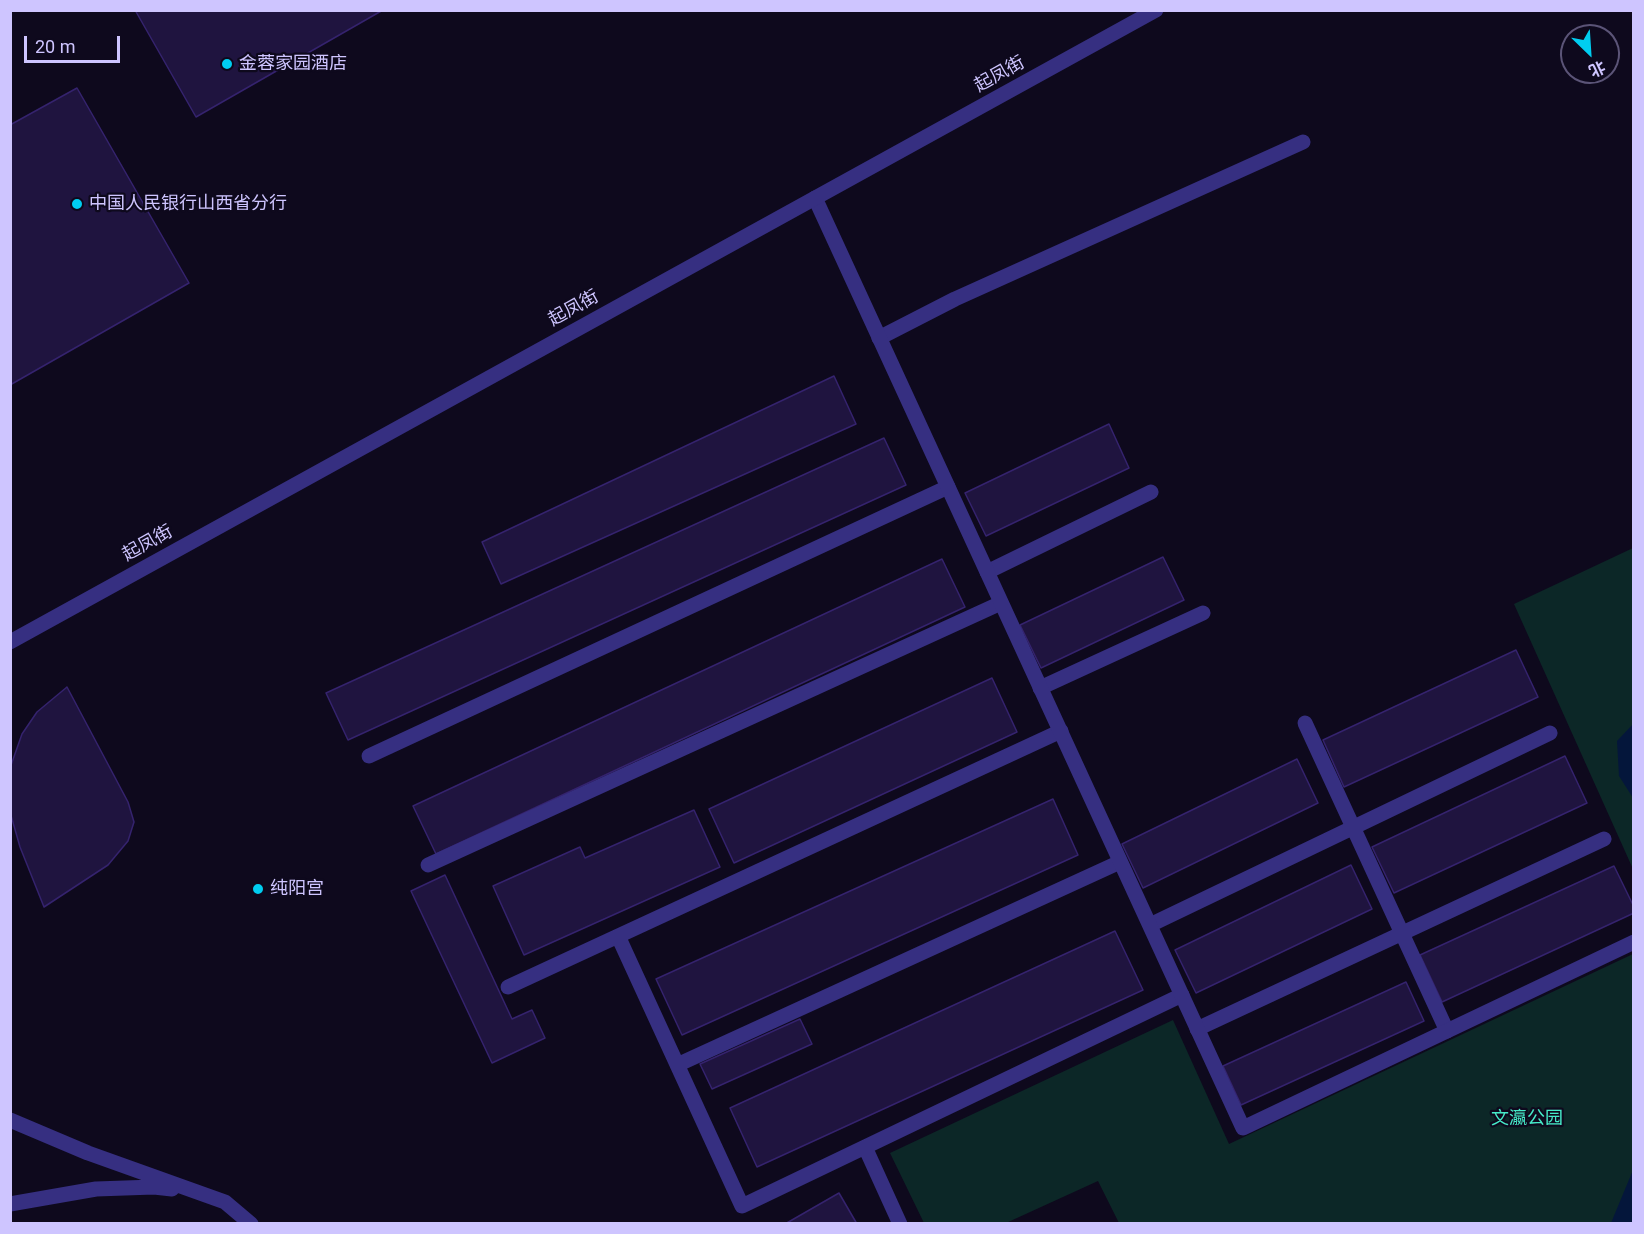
<!DOCTYPE html>
<meta charset="utf-8">
<style>
body{margin:0}
#map{position:relative;width:1644px;height:1234px;overflow:hidden;background:#0e091d;font-family:Roboto,"Noto Sans SC",sans-serif}
canvas{display:block}
.frame{position:absolute;inset:0;border:12px solid #cec5ff;pointer-events:none}
.north{position:absolute;left:1560px;top:24px;width:60px;height:60px;box-sizing:border-box;background:#0e091d;border:2px solid #5b5477;border-radius:50%;rotate:155deg;font-size:16px;font-weight:700;line-height:24px;text-align:center;color:#cec5ff}
.north::after{content:'';display:block;margin:auto;width:21px;height:27px;background:#00cdf0;clip-path:polygon(50% 0,100% 100%,50% 72%,0 100%)}
.scale{position:absolute;left:24px;top:36px;width:96px;height:27px;box-sizing:border-box;border:3px solid #cec5ff;border-top:0;padding-left:8px;font-size:18px;line-height:21px;white-space:nowrap;color:#cec5ff;-webkit-text-stroke:4px #0e091d;paint-order:stroke}
</style>
<div id="map">
<canvas width="1644" height="1234"></canvas>
<div class="frame"></div>
<div class="north">北</div>
<div class="scale">20 m</div>
</div>
<script>
const c = document.querySelector('canvas').getContext('2d');
c.lineJoin = 'round';
function paint(path, color) { c.fillStyle = color; c.fill(path, 'evenodd'); }
const toPath = rows => new Path2D(rows.map(r => 'M' + r).join(''));
function strokePath(path, color, width, dash) { c.strokeStyle = color; c.lineWidth = width; c.lineCap = dash ? 'butt' : 'round'; c.setLineDash(dash || []); c.stroke(path); }
function label(font, color, halo, rows, align = 'center') {
  c.font = font + ' Roboto,"Noto Sans SC",sans-serif'; c.lineWidth = 4.5; c.setLineDash([]); c.textBaseline = 'middle'; c.strokeStyle = halo; c.fillStyle = color; for (const [text, x, y, turn = 0] of rows) {
    c.save(); c.translate(x, y); c.rotate((+turn || 0) * Math.PI / 180); c.textAlign = isNaN(turn) ? turn : align; if (halo) c.strokeText(text, 0, 0); c.fillText(text, 0, 0); c.restore();
  }
}
paint(toPath([
 [1633,548,1633,869,1514,604],
 [1633,954,1633,1223,1119,1223,1098,1181,1006,1223,924,1223,890,1153,1173,1020,1229,1144]
]), '#0c2727');
paint(toPath([
 [1633,724,1633,798,1619,776,1617,741],
 [1633,1170,1633,1223,1611,1223]
]), '#04163b');
const building = toPath([
 [135,10,383,10,196,117,135,10],
 [77,88,189,283,10,385,10,125,77,88],
 [834,376,856,424,501,584,482,542,834,376],
 [1109,424,1129,468,986,536,965,493,1109,424],
 [884,438,906,485,348,740,326,693,884,438],
 [1163,557,1184,600,1041,668,1020,625,1163,557],
 [942,559,965,607,436,854,413,806,942,559],
 [1516,650,1538,697,1344,787,1323,740,1516,650],
 [992,678,1017,732,734,863,709,809,992,678],
 [67,687,128,802,134,822,128,841,108,865,44,907,20,847,10,812,10,768,22,734,37,712,67,687],
 [1565,756,1587,803,1394,893,1372,847,1565,756],
 [1297,759,1318,803,1143,888,1122,844,1297,759],
 [1053,799,1078,855,682,1035,656,979,1053,799],
 [694,810,720,867,524,955,493,886,580,847,585,858,694,810],
 [1351,865,1372,909,1196,993,1175,950,1351,865],
 [1614,866,1634,907,1634,913,1442,1002,1420,955,1614,866],
 [445,875,512,1019,532,1010,545,1038,492,1063,411,891,445,875],
 [1115,931,1143,990,757,1167,730,1108,1115,931],
 [1406,982,1424,1021,1241,1105,1223,1066,1406,982],
 [800,1019,812,1044,712,1089,700,1064,800,1019],
 [839,1193,857,1224,785,1224,839,1193]
]);
paint(building, '#1f143f');
strokePath(building, '#35236e', 1.5);
strokePath(toPath([
 [879,338,955,299,1303,142],
 [987,572,1151,492],
 [1040,688,1203,613],
 [1305,723,1447,1031],
 [369,756,948,487],
 [428,865,1001,603],
 [1150,925,1550,733],
 [618,936,742,1206,1182,995],
 [508,987,1061,731],
 [1197,1029,1604,839],
 [677,1065,1120,862],
 [865,1147,900,1224]
]), '#362f81', 15);
strokePath(toPath([
 [815,198,1243,1128,1634,942],
 [10,1120,88,1153,225,1202,251,1224],
 [10,1204,96,1189,154,1187,172,1189]
]), '#362f81', 15);
strokePath(toPath([
 [10,642,1156,10]
]), '#362f81', 15);
for (const [x, y, r, color] of [
 [227,64,6,"#00cdf0"],
 [77,204,6,"#00cdf0"],
 [258,889,6,"#00cdf0"]
]) { const dot = new Path2D(); dot.arc(x, y, r, 0, 2 * Math.PI); c.fillStyle = color; c.fill(dot); strokePath(dot, '#0e091d', 2); }
label('18px', '#cec5ff', '#0e091d', [
 ["金蓉家园酒店",239,64],
 ["中国人民银行山西省分行",89,204],
 ["纯阳宫",270,889]
], 'left');
label('18px', '#cec5ff', '#0e091d', [
 ["起凤街",1000,75,-29],
 ["起凤街",574,309,-29],
 ["起凤街",148,544,-29]
]);
label('18px', '#46eac8', '#0e091d', [
 ["文瀛公园",1527,1119]
]);
</script>
